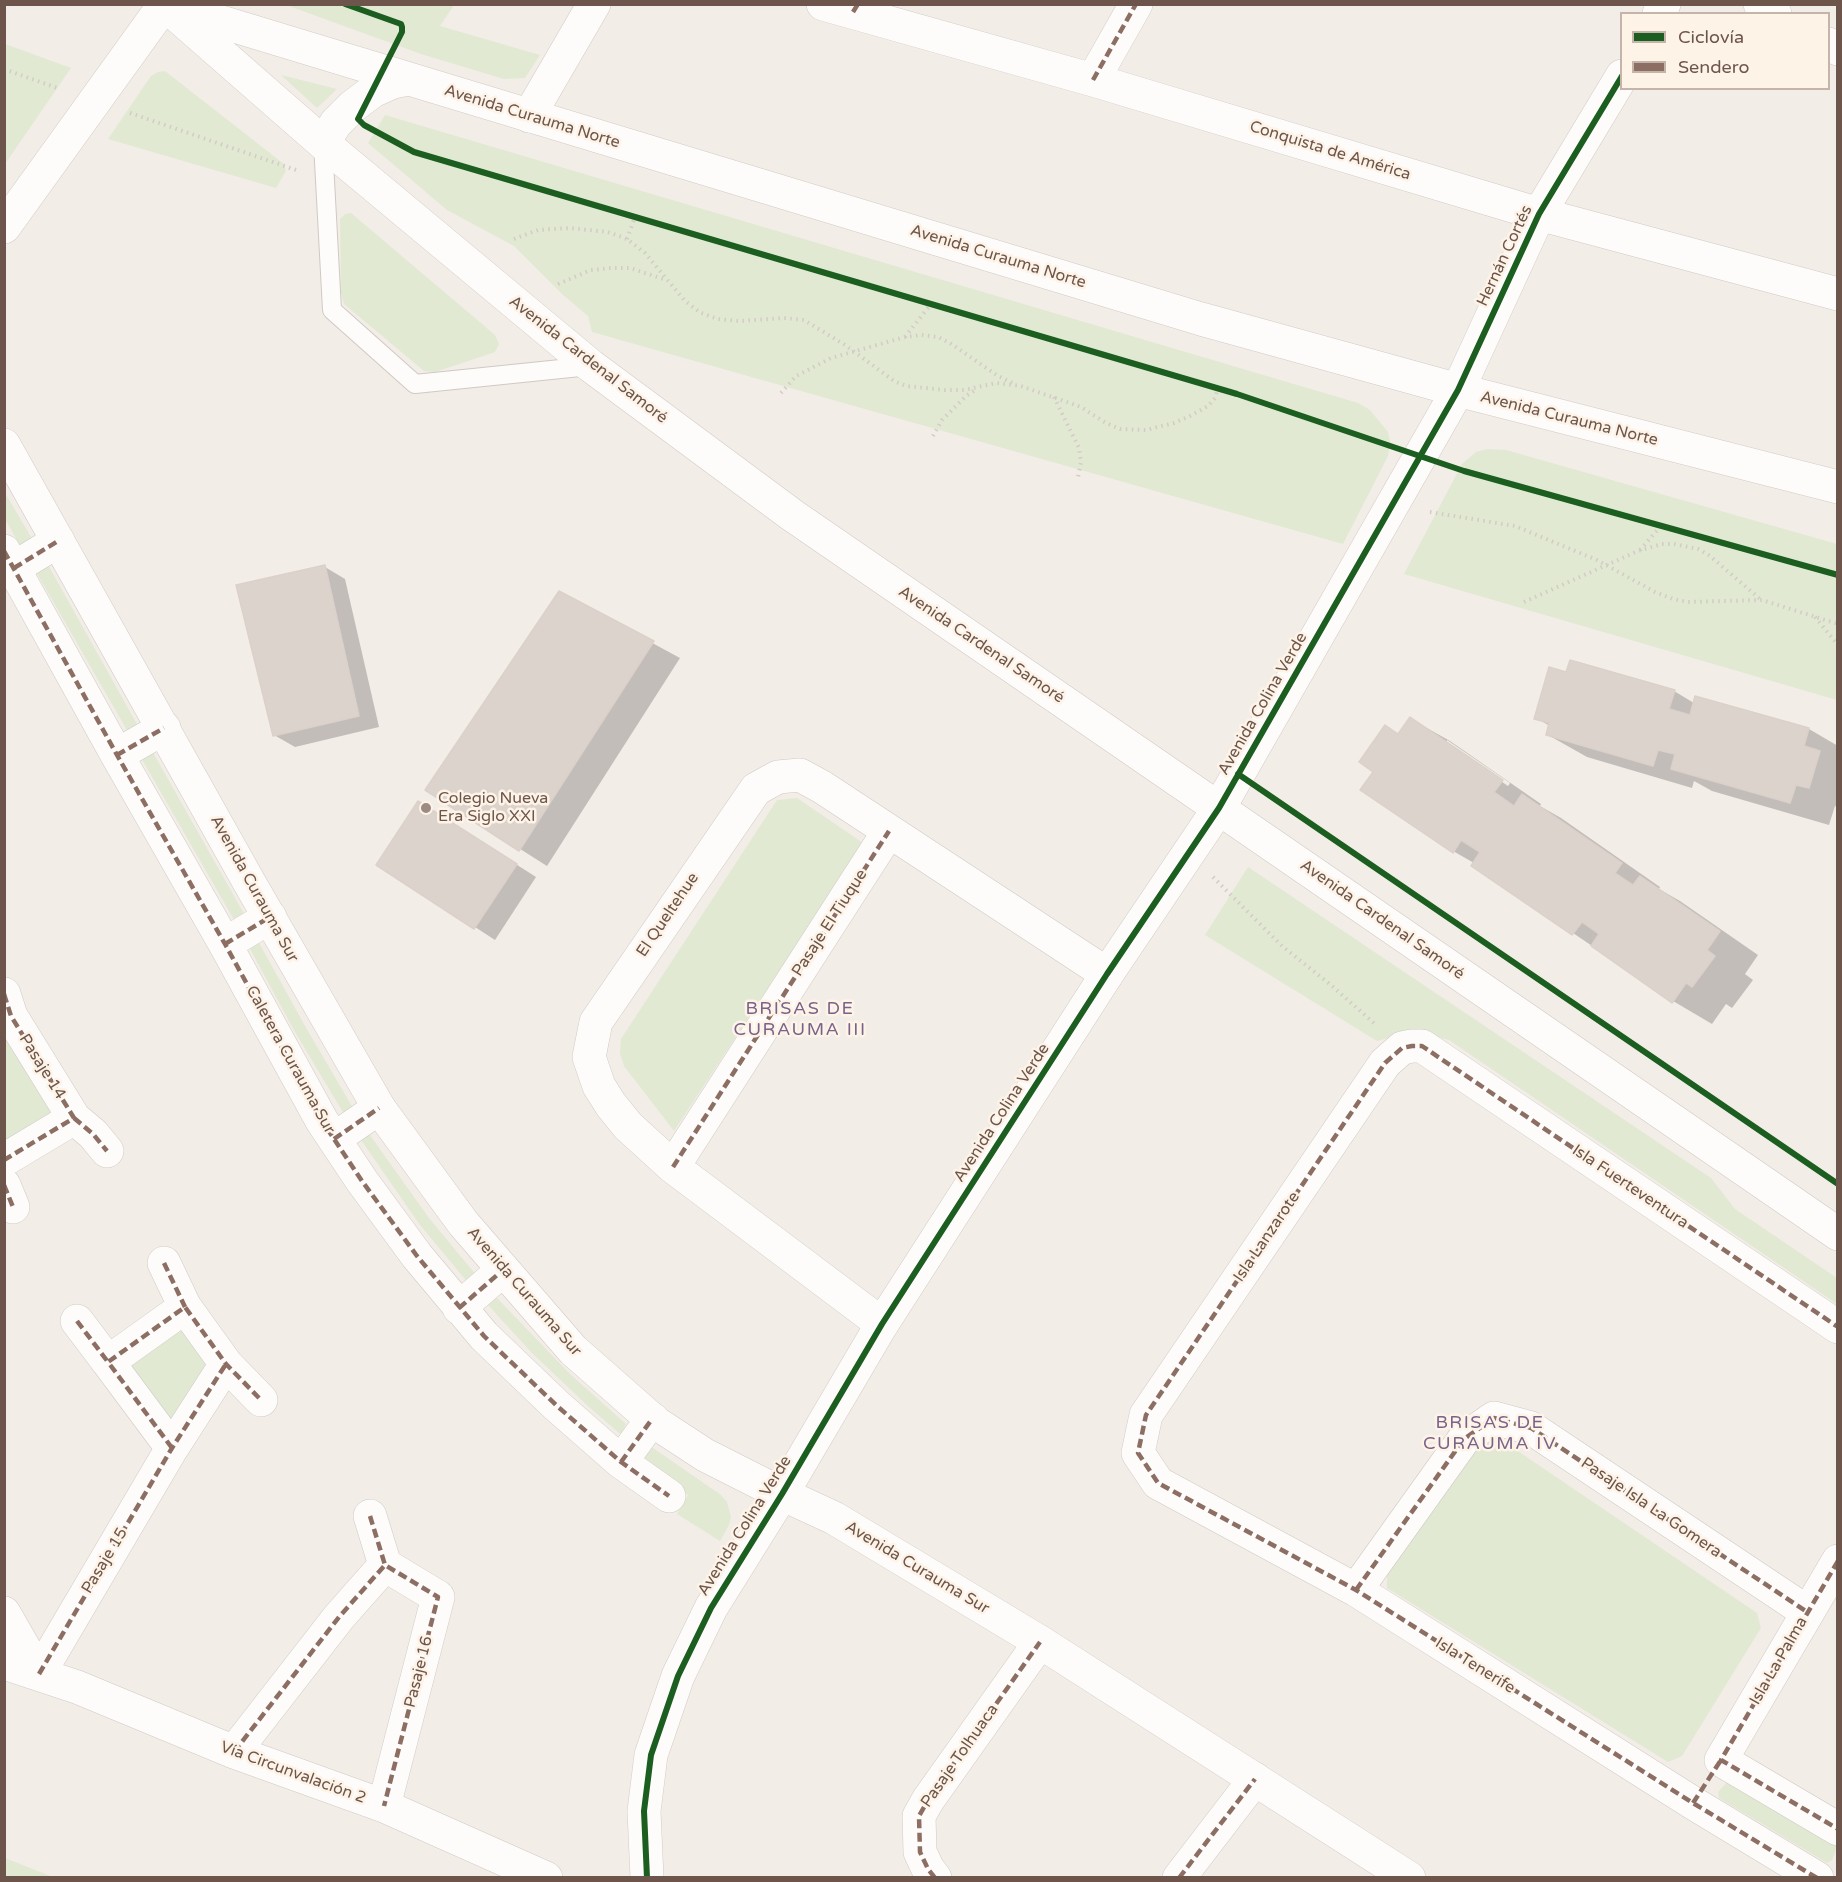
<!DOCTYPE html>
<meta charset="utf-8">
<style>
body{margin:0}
#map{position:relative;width:1842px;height:1882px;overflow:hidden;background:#f3ede7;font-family:"Varela Round",sans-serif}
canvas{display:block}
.frame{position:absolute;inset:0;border:6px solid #6e554b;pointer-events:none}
.legend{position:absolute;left:1620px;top:12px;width:210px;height:78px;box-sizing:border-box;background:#fdf3e7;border:2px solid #c4b4a9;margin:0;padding:8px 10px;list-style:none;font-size:18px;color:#6e554b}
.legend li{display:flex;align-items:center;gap:12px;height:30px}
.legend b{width:30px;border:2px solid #c4b4a9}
</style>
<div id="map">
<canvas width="1842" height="1882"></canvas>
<div class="frame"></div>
<ul class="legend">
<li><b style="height:8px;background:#1b5e20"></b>Ciclovía</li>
<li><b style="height:8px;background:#8d6e63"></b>Sendero</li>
</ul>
</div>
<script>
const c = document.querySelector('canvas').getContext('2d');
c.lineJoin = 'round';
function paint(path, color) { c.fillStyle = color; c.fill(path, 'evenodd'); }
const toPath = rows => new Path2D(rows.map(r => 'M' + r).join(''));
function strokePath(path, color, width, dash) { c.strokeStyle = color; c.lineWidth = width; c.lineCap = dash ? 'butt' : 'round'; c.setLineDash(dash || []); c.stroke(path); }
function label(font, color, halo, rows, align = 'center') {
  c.font = font + ' "Varela Round",sans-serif'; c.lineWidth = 5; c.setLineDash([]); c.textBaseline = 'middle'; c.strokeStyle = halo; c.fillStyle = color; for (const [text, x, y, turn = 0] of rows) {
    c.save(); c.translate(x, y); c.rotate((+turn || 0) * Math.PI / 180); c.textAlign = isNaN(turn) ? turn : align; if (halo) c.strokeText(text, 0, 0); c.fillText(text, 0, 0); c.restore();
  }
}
paint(toPath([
 [286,5,454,5,440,26,540,55,525,78,504,79,421,54],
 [5,44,71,68,5,164,4,44],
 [165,71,284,164,286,171,276,188,108,139,151,76,158,72],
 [281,75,337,89,317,108],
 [385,115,1358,403,1370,410,1388,432,1390,441,1388,456,1343,544,592,332,588,316,563,295,514,246,447,210,368,143],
 [351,213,495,335,499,344,495,352,435,372,424,371,344,304,341,293,340,219,345,214],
 [1487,449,1506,450,1837,544,1837,700,1404,574,1462,464,1476,452],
 [4,491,31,537,30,539,22,544,19,544,5,519],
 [47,563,138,726,128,732,35,570],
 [151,749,247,919,237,925,140,756],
 [797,798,863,843,674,1131,624,1066,620,1054,621,1039,777,800],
 [1248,867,1711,1178,1735,1209,1837,1278,1837,1304,1449,1040,1426,1034,1403,1034,1377,1041,1205,935],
 [258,941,305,1026,353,1108,344,1114,295,1032,249,947],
 [4,1026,66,1116,5,1154],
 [367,1131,429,1218,477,1276,469,1284,420,1225,359,1137],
 [496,1297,570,1374,626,1424,622,1433,619,1433,589,1407,532,1353,488,1305],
 [181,1317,217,1364,172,1431,119,1363],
 [1500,1439,1757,1613,1761,1628,1682,1756,1668,1762,1387,1588,1387,1572,1479,1446],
 [649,1448,653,1448,721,1495,727,1502,731,1517,729,1525,720,1541,677,1514,688,1495,642,1463,641,1458],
 [1728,1781,1837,1847,1832,1860,1827,1863,1719,1798,1718,1792],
 [5,1858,53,1877,5,1877]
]), '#e1e9d3');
paint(toPath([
 [325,567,345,579,379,727,295,747,274,735],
 [560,593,680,658,547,866,427,790],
 [1567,673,1674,691,1694,703,1696,697,1809,729,1838,746,1838,807,1835,806,1829,825,1712,791,1694,781,1692,788,1587,757,1548,735,1550,726,1536,718],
 [1411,719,1450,741,1541,804,1540,806,1561,818,1660,887,1659,889,1680,901,1758,955,1745,974,1753,980,1732,1008,1726,1004,1712,1024,1673,1001,1473,865,1474,863,1453,851,1375,772],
 [1447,740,1510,783,1508,786,1447,744],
 [439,815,536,877,495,940,378,864]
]), '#0003');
const building = toPath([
 [325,565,359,716,273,736,236,585,325,565],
 [559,591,654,641,519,851,425,790,559,591],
 [1570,660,1675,690,1669,709,1690,715,1695,696,1809,728,1804,746,1820,751,1809,788,1796,785,1790,803,1671,769,1675,754,1658,750,1653,766,1546,735,1549,723,1534,719,1549,667,1566,672,1570,660],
 [1410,717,1503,780,1494,792,1514,806,1522,794,1622,863,1615,873,1633,885,1640,876,1720,931,1707,950,1715,956,1692,987,1686,983,1672,1003,1591,946,1599,934,1582,922,1572,935,1471,866,1480,852,1461,840,1453,853,1360,790,1373,772,1359,762,1385,725,1398,734,1410,717],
 [418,801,517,864,474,929,376,865,418,801]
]);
paint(building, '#dcd3cd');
strokePath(building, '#dcd0ca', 1.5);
const lane = toPath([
 [323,143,332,310,415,384,590,366]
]);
const street = toPath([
 [823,4,1093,80,1539,214,1838,294],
 [1760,4,1775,14],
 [1659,14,1664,4],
 [1828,44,1838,49],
 [1093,80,1136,4],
 [529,116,594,4],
 [1458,390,1539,214,1622,76],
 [4,551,117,755,225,944,322,1121,362,1181,417,1256,484,1336,556,1405,621,1462,669,1496],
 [14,568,58,541],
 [117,755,164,728],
 [225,944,270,917],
 [4,994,11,1016,74,1118,4,1160],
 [74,1118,93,1134,107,1151],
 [334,1139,379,1108],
 [673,1167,889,831],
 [4,1185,13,1207],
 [164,1263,185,1307],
 [459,1308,503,1270],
 [77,1321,108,1362],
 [882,1324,673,1167,628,1126,611,1105,599,1086,589,1057,596,1022,756,789,778,777,800,775,822,787,1107,974],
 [172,1448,108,1362,185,1307,226,1364,261,1400],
 [621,1462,652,1419],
 [370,1516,385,1565],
 [1838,1561,1721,1760,1838,1829],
 [1356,1590,1464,1439,1494,1418,1531,1428,1807,1612],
 [4,1613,39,1674],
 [4,1663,77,1687,234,1752,384,1806,546,1878],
 [39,1674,172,1448,226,1364],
 [234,1752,339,1617,385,1565,438,1597,384,1806],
 [935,1878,928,1869,920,1852,919,1816,928,1800,1040,1642],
 [1179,1878,1255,1779],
 [1817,1878,1693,1803,1356,1590,1158,1483,1138,1453,1146,1415,1385,1063,1402,1048,1412,1046,1422,1046,1838,1327]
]);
const secondary = toPath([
 [164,4,323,143,591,366,792,515,1838,1234],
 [175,8,1201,319,1458,390,1838,487],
 [323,143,336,123,353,106,373,91,393,82,408,79],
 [4,227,164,5],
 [4,445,249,882,379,1108,463,1223,573,1350,656,1423,705,1455,782,1494,834,1518,1040,1642,1409,1878],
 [647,1878,644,1811,651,1755,678,1676,711,1608,782,1494,882,1324,1107,974,1219,808,1458,390]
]);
strokePath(lane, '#d0c9c3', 20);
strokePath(street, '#d0c9c3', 34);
strokePath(secondary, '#d2cac4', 34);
strokePath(toPath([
 [4,69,60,89],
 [130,113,299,171],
 [514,239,538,230,570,228,608,232,627,239,645,253,685,301,701,313,718,319,739,321,784,318,804,320,845,345,894,381,906,386,945,390,964,390,996,383,1021,386,1081,407,1106,423,1120,429,1146,430,1174,423,1190,416,1208,406,1215,398,1218,388],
 [627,239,635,217],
 [558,284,591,270,611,268,630,268,666,280],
 [905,337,931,304],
 [781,393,796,376,831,358,905,337,921,335,938,337,950,343,998,376,1015,384],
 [1054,397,1079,448,1081,462,1078,477],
 [933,436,942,420,966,396,977,389],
 [1430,512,1515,526,1597,560,1655,592,1673,599,1688,602,1762,600,1838,624],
 [1640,550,1661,526],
 [1524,602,1638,551,1662,544,1674,544,1698,549,1710,556,1760,599],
 [1815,617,1838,645],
 [1213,877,1282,946,1331,985,1376,1025]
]), '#d3cbc6', 4, [1.5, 4.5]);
strokePath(lane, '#fdfcfb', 18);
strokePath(street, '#fdfcfb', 33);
strokePath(secondary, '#fdfcfb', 33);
strokePath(toPath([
 [853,12,858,4],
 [1093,80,1136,4],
 [4,551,117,755,225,944,322,1121,362,1181,417,1256,484,1336,556,1405,621,1462,669,1496],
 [14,568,58,541],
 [117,755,164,728],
 [225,944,270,917],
 [4,994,11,1016,74,1118,4,1160],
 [74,1118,93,1134,107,1151],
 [334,1139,379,1108],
 [673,1167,889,831],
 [4,1185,13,1207],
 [164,1263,185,1307],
 [459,1308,503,1270],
 [77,1321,108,1362],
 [172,1448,108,1362,185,1307,226,1364,261,1400],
 [621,1462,652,1419],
 [370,1516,385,1565],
 [1838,1561,1721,1760,1838,1829],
 [1356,1590,1464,1439,1494,1418,1531,1428,1807,1612],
 [39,1674,172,1448,226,1364],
 [234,1752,339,1617,385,1565,438,1597,384,1806],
 [1693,1803,1721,1760],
 [935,1878,928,1869,920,1852,919,1816,928,1800,1040,1642],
 [1179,1878,1255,1779],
 [1817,1878,1693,1803,1356,1590,1158,1483,1138,1453,1146,1415,1385,1063,1402,1048,1412,1046,1422,1046,1838,1327]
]), '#8d6e63', 4.5, [9, 4.5]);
strokePath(toPath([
 [345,4,401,24,402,27,402,32,358,119,364,125,414,152,1237,394,1464,471,1838,575],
 [1238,774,1838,1184],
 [647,1878,644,1811,651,1755,678,1676,711,1608,782,1494,882,1324,1107,974,1219,808,1458,390,1539,214,1622,76]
]), '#1b5e20', 6);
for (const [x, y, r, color] of [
 [426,808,6,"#9d8a82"]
]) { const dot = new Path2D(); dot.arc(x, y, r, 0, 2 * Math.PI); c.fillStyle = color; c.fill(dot); strokePath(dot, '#fdf3e7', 2); }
label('16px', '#6e554b', '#fdf3e7', [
 ["Avenida Curauma Norte",532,117,17],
 ["Conquista de América",1330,151,17],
 ["Hernán Cortés",1505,256,-65],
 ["Avenida Curauma Norte",998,257,17],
 ["Avenida Cardenal Samoré",588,360,38],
 ["Avenida Curauma Norte",1569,419,14],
 ["Avenida Cardenal Samoré",981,645,34],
 ["Avenida Colina Verde",1263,704,-60],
 ["Avenida Curauma Sur",254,889,61],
 ["El Queltehue",668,915,-56],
 ["Avenida Cardenal Samoré",1382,920,35],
 ["Pasaje El Tiuque",830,923,-57],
 ["Caletera Curauma Sur",290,1060,61],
 ["Pasaje 14",42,1067,58],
 ["Avenida Colina Verde",1002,1113,-57],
 ["Isla Fuerteventura",1630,1187,34],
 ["Isla Lanzarote",1267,1237,-56],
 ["Avenida Curauma Sur",524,1292,49],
 ["Pasaje Isla La Gomera",1651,1508,34],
 ["Avenida Colina Verde",745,1526,-58],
 ["Pasaje 15",105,1561,-59],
 ["Avenida Curauma Sur",917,1568,31],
 ["Isla La Palma",1779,1661,-60],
 ["Isla Tenerife",1475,1666,32],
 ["Pasaje 16",419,1672,-76],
 ["Pasaje Tolhuaca",960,1756,-55],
 ["Vía Circunvalación 2",293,1773,20]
]);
label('16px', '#6e554b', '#fdf3e7', [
 ["Colegio Nueva",438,799],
 ["Era Siglo XXI",438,817]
], 'left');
c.letterSpacing = '1.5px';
label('18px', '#7a638b', '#fdf3e7', [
 ["BRISAS DE",800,1009],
 ["CURAUMA III",800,1030],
 ["BRISAS DE",1490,1423],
 ["CURAUMA IV",1490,1444]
]);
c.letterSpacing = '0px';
</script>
